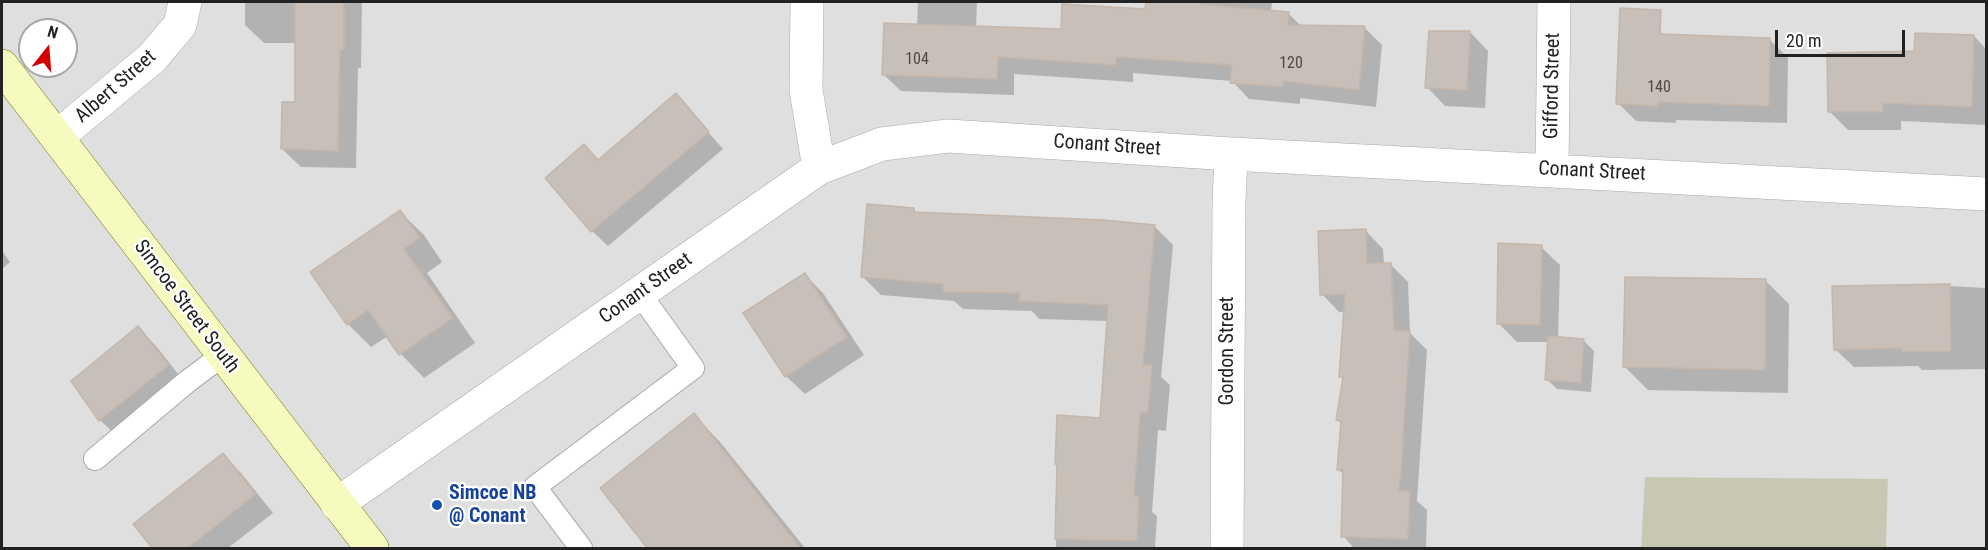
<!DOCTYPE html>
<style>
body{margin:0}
#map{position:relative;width:1988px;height:550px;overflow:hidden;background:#f2efe9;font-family:"Roboto Condensed",sans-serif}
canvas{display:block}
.frame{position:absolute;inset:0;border:3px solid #222;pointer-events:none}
.north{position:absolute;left:18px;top:18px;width:60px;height:60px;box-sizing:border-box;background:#fff;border:2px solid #a7a7a7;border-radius:50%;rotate:17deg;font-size:16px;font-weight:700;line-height:24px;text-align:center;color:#222}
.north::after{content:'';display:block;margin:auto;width:21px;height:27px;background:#d40000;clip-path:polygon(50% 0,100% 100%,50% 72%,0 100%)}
.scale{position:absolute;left:1775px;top:30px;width:130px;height:27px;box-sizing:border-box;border:3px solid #222;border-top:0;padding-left:8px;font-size:18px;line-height:21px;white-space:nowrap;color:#222;-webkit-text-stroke:4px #fff;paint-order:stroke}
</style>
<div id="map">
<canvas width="1988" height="550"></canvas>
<div class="frame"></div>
<div class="north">N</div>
<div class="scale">20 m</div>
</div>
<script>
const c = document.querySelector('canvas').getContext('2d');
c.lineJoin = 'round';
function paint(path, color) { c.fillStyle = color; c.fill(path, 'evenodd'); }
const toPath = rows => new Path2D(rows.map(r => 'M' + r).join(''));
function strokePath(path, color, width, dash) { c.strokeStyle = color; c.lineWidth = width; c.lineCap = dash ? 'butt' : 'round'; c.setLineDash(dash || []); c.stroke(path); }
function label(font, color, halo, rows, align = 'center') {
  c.font = font + ' "Roboto Condensed",sans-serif'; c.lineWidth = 4.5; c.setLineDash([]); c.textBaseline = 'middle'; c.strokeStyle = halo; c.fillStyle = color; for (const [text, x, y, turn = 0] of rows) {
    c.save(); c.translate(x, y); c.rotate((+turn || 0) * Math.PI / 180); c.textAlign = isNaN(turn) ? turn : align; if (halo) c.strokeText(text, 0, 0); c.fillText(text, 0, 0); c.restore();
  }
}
paint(toPath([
 [2,2,1986,2,1986,548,1886,548,1888,480,1646,477,1641,548,2,548],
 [30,30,66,30,66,66,30,66]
]), '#e0dfdf');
paint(toPath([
 [1645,477,1888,479,1886,548,1641,548]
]), '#c7c7b4');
paint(toPath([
 [245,2,362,2,361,68,358,68,356,168,301,167,282,149,297,104,297,43,264,43,245,25],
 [918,2,977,2,976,28,1062,31,1147,11,1147,2,1272,2,1271,12,1288,13,1302,27,1364,27,1382,45,1376,107,1300,98,1300,104,1249,99,1232,81,1133,73,1133,82,1014,74,1014,95,901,91,883,74,917,26],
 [1660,31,1665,36,1769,39,1788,58,1787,123,1676,120,1676,123,1636,121,1618,103],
 [1470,32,1488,51,1485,108,1445,106,1427,87],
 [1974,36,1986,49,1986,125,1901,121,1901,130,1848,130,1830,112,1915,52],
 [676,96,723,149,608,246,592,231,584,146,599,161],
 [913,209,918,214,1154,226,1173,245,1161,377,1170,385,1166,431,1158,430,1152,512,1157,516,1155,548,1056,548,1058,465,1056,463,1101,419,1108,321,1039,319,1032,311,963,309,954,301,881,295,863,277],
 [400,212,424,235,442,262,427,273,475,343,424,378,401,354,388,336,371,347,348,324],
 [1366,231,1383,249,1384,264,1390,264,1408,282,1410,333,1427,350,1417,501,1427,510,1426,548,1354,548,1343,536,1345,476,1338,469,1342,424,1337,420,1344,379,1341,376,1345,312,1339,312,1322,294],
 [1541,247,1560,265,1558,339,1584,341,1594,351,1591,392,1557,389,1547,379,1549,342,1517,342,1498,323],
 [2,251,10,262,2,269],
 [805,275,823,293,864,355,805,394,786,376],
 [1766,281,1789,304,1788,393,1648,390,1624,366],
 [1948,286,1986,288,1986,369,1922,370,1918,366,1854,367,1835,349],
 [138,328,156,346,186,384,119,438,100,420,73,381],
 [694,415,720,442,805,548,650,548],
 [223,455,241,473,273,513,228,548,155,548]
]), '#0003');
const building = toPath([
 [295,2,344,2,344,50,340,50,338,151,281,149,282,102,295,102,295,2],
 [1146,2,1201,2,1201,4,1289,12,1288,25,1365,26,1359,90,1283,81,1283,87,1230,83,1232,65,1116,57,1116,65,998,57,997,79,882,75,884,23,1061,29,1062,4,1145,9,1146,2],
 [1620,8,1661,10,1660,34,1770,38,1769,106,1658,102,1658,106,1616,104,1620,8],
 [1429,31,1470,31,1467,90,1425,88,1429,31],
 [1915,33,1974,35,1972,107,1883,103,1883,112,1828,112,1827,53,1914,51,1915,33],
 [676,93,709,132,591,232,545,178,584,144,598,160,676,93],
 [867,204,914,208,914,212,1104,220,1155,225,1143,365,1152,365,1148,413,1140,413,1134,496,1139,496,1137,541,1055,539,1057,464,1055,464,1057,415,1100,418,1108,305,1019,301,1020,293,943,292,943,284,861,277,867,204],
 [400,210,420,238,404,249,453,318,399,355,368,310,347,325,310,272,400,210],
 [1366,229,1367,263,1391,263,1394,330,1410,331,1403,438,1404,438,1399,491,1410,491,1408,539,1341,537,1343,470,1337,470,1341,421,1336,420,1343,377,1339,377,1345,294,1320,295,1318,231,1366,229],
 [1498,243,1542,245,1540,325,1497,324,1498,243],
 [805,273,847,337,785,377,743,313,805,273],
 [1625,277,1766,279,1765,370,1623,367,1625,277],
 [1950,284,1951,351,1902,352,1902,348,1834,350,1832,286,1950,284],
 [138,326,169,365,99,421,71,381,138,326],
 [1548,336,1584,339,1581,383,1545,380,1548,336],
 [694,413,801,549,648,549,600,488,694,413],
 [223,453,256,494,187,549,153,549,133,524,223,453]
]);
paint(building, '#c7bfb8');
strokePath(building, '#c4b6ab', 1.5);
const lane = toPath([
 [95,459,188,381,223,355],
 [581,548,535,487,693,368,640,294]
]);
const street = toPath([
 [807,2,806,90,819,168],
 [57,137,152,58,180,25,185,2],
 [1552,170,1554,2],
 [337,504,819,168,882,144,948,136,1231,154,1986,194],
 [1227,548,1229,203,1231,154]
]);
const secondary = toPath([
 [2,66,372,548]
]);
strokePath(lane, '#a9a9a9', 24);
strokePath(street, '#a9a9a9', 34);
strokePath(secondary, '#707d05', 34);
strokePath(lane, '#fff', 22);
strokePath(street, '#fff', 33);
strokePath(secondary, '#f7fabf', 33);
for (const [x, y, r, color] of [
 [437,505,6,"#1a4fb4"]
]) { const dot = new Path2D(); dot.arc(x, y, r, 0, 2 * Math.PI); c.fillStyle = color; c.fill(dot); strokePath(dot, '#fff', 2); }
label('16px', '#4b4948', null, [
 ["104",917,60],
 ["120",1291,64],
 ["140",1659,88]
]);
label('20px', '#222', '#fff', [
 ["Gifford Street",1553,86,-89],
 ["Albert Street",116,87,-41],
 ["Conant Street",1107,146,4],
 ["Conant Street",1592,172,3],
 ["Conant Street",646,289,-35],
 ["Simcoe Street South",186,307,53],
 ["Gordon Street",1228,351,-90]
]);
label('bold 20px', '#164399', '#fff', [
 ["Simcoe NB",449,494],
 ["@ Conant",449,517]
], 'left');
</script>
